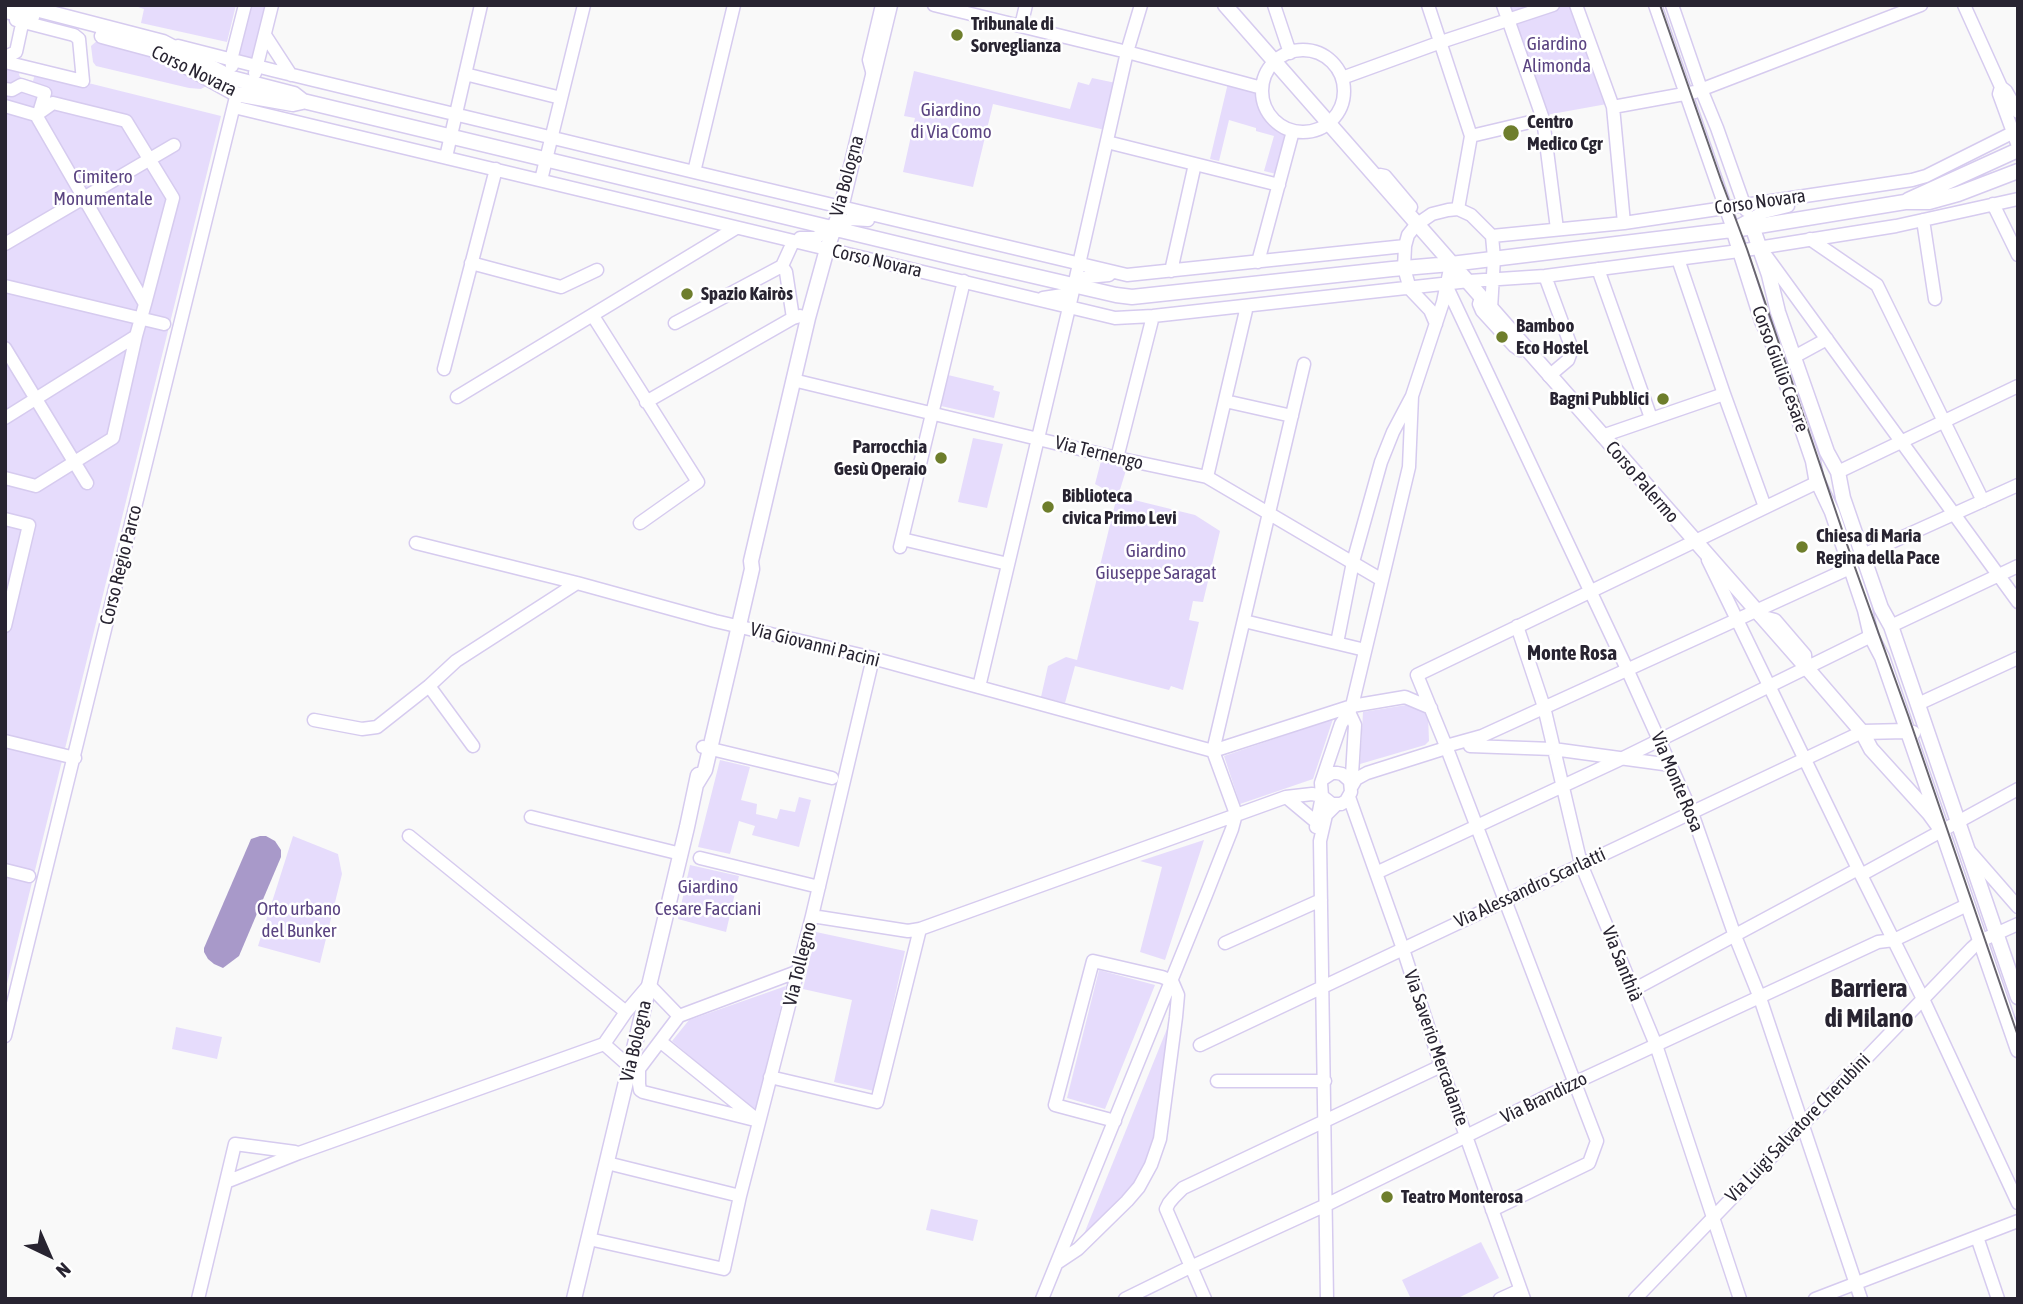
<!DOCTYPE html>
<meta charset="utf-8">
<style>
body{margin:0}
#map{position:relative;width:2023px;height:1304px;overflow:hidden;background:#f9f9f9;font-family:"Asap Condensed",sans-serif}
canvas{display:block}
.frame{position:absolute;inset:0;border:7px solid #282431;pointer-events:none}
.north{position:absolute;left:14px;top:1220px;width:70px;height:70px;-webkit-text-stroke:5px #fff;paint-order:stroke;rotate:136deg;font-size:19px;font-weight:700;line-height:28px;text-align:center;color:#282431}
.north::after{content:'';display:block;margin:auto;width:24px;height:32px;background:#282431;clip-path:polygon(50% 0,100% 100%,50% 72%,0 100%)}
</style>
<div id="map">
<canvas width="2023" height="1304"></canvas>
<div class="frame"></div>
<div class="north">N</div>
</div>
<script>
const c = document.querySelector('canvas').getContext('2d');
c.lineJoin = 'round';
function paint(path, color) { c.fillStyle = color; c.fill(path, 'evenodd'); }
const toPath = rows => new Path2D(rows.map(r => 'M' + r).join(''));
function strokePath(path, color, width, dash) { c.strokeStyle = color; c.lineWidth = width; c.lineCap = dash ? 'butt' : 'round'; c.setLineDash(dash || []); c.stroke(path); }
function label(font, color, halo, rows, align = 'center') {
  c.font = font + ' "Asap Condensed",sans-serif'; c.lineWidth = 5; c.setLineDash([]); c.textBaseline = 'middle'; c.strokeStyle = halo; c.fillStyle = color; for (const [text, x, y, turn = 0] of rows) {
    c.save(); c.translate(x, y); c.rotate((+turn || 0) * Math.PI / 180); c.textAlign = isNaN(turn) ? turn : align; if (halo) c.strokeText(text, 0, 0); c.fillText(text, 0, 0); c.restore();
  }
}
paint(toPath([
 [132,5,236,5,227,42,141,23,144,9],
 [251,5,266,5,252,60,237,57],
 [1507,5,1572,5,1607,104,1546,115],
 [98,40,145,51,208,85,201,89,189,88,96,66,93,62,91,46],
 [8,68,20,71,19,75,21,78,33,81,36,70,221,116,5,992,5,72],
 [914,71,1070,109,1078,82,1089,85,1092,78,1116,83,1105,130,993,104,973,187,903,172,915,118,904,116],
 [1228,83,1259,91,1257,98,1262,114,1269,123,1287,135,1276,174,1264,171,1274,136,1256,131,1256,128,1229,120,1219,161,1210,159],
 [948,375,994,386,993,390,1000,392,994,418,941,406],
 [973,438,1003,444,987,508,958,502],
 [1101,461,1127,467,1118,496,1195,515,1220,531,1203,602,1193,601,1189,620,1199,622,1183,690,1171,686,1169,690,1075,666,1065,703,1041,697,1048,666,1066,657,1077,660,1117,496,1095,484],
 [1406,705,1422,709,1428,715,1429,741,1425,745,1360,764,1363,712],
 [1333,719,1313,779,1240,804,1224,756],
 [720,760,750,767,741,800,757,804,756,814,777,819,780,809,795,812,799,797,811,800,799,847,752,835,755,826,739,821,730,854,698,847],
 [293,836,338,854,342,874,320,963,258,946],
 [1204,840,1165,960,1140,952,1162,867,1140,861],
 [690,865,739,876,726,932,678,919],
 [816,932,905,951,874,1091,834,1082,852,1000,803,989],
 [1099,970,1155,985,1105,1109,1067,1098],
 [786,986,755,1112,672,1041,689,1020],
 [1173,1014,1157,1137,1136,1185,1086,1235,1084,1234],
 [176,1027,222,1037,217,1059,172,1049],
 [931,1209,978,1220,973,1241,926,1230],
 [1481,1242,1499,1278,1456,1299,1411,1299,1402,1280]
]), '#e6dcfc');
paint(toPath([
 [260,836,266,836,275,841,281,850,281,857,239,956,223,968,214,964,208,959,204,952,204,948,251,839]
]), '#a899c9');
const minor = toPath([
 [934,5,1127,52,1262,88],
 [1274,5,1290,53],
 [1428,5,1471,136,1458,209],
 [1503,5,1543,119,1557,229],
 [1576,5,1613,107,1624,223],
 [1655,5,1733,229,1764,212,1788,206],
 [1672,5,1701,89,1717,128,1746,210],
 [1964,5,2001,87,2006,91,2018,112],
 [1021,26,1026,5],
 [265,35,291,75],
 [178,46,272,70,694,172,1127,275,1405,246],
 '1262 91a41 41 0 1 1 82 0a41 41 0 1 1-82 0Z',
 [5,57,16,52,24,15],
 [5,62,83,81,79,39,74,35,16,20],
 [232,66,231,60,245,5],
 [255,73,272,5],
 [465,74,561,98],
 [873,75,869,60,882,5],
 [1342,78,1441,42,1553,5],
 [2001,87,1999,94,2018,146],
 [5,89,12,90,21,85,45,93,39,113],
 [5,106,36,115,145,304,136,336,5,418],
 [234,107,1115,318,1153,316,1469,281,1545,276,1739,251,1896,226,2018,199],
 [1613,107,1695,92,1921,5],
 [36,115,53,103,126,121,173,198,145,304],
 [1471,136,1543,119],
 [1107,142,1279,185],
 [446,157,481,5],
 [694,172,734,5],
 [1375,177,1380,175,1385,176,1411,207],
 [541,180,584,5],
 [1993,204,2018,255],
 [1923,220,1935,299],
 [1492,236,1624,223,1912,180,1926,176,2018,130],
 [800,238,815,238,851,219,868,220],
 [1810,239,1877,285,1983,501],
 [5,244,174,145],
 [1764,253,2018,602],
 [1678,259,1724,394,1765,507],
 [1258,262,1293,131],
 [471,263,561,287,597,270],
 [782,266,786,272,793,318],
 [782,266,793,242],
 [1598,269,1651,418],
 [1171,271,1195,164],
 [1545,276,1572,349,1568,360,1549,376],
 [1446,285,1627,669,1692,813,1735,936,1760,998,1861,1299],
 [5,286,164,324],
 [1043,298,1063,295,1087,277,1109,275],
 [1481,298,1479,304,1482,311,1514,346,1520,350,1525,348],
 [593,316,698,482,640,523],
 [675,323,782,266],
 [1436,324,1430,310,1410,289,1404,268,1405,246,1408,235,1416,225,1432,214,1448,210,1458,209,1471,215,1492,236,1494,258,1491,309],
 [5,348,87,483],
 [1794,357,1827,339],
 [444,369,496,169],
 [793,380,1117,458,1207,477,1382,580],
 [457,397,736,228],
 [1225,401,1292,416],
 [646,402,793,318,800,316,808,318],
 [1602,436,1724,394],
 [1117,458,1153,316],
 [1838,472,2018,386],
 [1207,477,1247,306],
 [5,478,36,486,113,438,136,336],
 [5,519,29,525,5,626],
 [902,539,1008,564],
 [416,543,577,583,715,621,865,656,1213,751],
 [900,547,964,281],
 [1863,555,2018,485],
 [1708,560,1861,875,1923,999,2018,1203],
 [1760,616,1775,620,1805,655,1806,667],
 [1244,621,1365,650],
 [1517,626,1544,707,1581,864,1656,1045,1740,1299],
 [1891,626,2018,566],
 [1337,643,1353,562,1381,462,1393,432,1412,396,1443,302,1451,264],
 [429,686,473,746],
 [979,687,1072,295,1127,52,1141,5],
 [1918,704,2018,658],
 [314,720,362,729,377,727,429,686,456,661,577,583],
 [5,741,75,758],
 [1446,746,1482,736,1850,568],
 [1470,746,1553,749,1671,765],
 [703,747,832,778],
 [1213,751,1304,364],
 [1213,751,1352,706,1405,697,1431,708],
 [1213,751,1236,814],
 [1323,779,1332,773,1337,773,1342,774,1350,781],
 [1352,786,1356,779,1367,773,1446,748],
 [1286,797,1316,822],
 [1349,797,1403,949,1441,1066,1524,1299],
 [531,817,681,854],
 [1316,827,1322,796,1321,783,1341,724,1349,712,1352,706,1409,467,1412,396],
 [409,836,626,1012],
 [1970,852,2018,907],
 [700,858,819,887],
 [5,870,29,876],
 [1376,873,1623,758,1871,636],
 [1861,875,2018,789],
 [812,916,908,931,920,929,1286,797,1312,794,1322,796,1332,804,1341,804,1346,801,1351,792,1350,781,1352,775,1355,725,1349,712],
 [1225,943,1321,900],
 [649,985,679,1016,639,1069,630,1067,604,1044,626,1012,649,985],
 [1633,990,1858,869],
 [679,1016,799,971],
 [5,1036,235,101],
 [661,1042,756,1119],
 [1200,1045,1862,732],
 [639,1069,639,1084,640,1090,643,1092,759,1121],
 [770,1077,877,1102,920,929],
 [1217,1081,1325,1081],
 [607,1163,740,1196],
 [226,1182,299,1153,604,1044],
 [1492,1210,1589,1163,1597,1141,1446,746,1417,675,1818,482],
 [1977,1237,1998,1299],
 [589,1239,724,1269,740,1196,812,916,873,658],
 [1057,1263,1078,1249,1127,1201,1139,1187,1151,1165,1160,1139,1176,1017,1178,995,1172,981,1162,977,1093,961,1055,1105,1115,1121],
 [198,1299,235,1144,295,1152],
 [1042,1299,1206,895,1232,829,1236,814],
 [1125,1299,1184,1270,1326,1205,1574,1083,1878,942,1894,940,1967,905],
 [1205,1299,1166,1209,1169,1203,1174,1197,1183,1188,1441,1066],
 [1327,1299,1320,841,1326,815,1336,805],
 [1500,1299,1520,1290],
 [1635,1299,1972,948,1980,941,2018,924],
 [1815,1299,2018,1221]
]);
const major = toPath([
 [20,5,163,42,232,78,294,94,303,101,969,261,1116,295,1132,297,1392,269,1451,264,1740,229,1905,202,1929,202,1958,194,2018,171],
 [1225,5,1806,667,1862,732,1871,749,1929,813,1942,831],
 [5,11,32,17],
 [102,36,158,51,236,94,293,104,302,102],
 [1908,200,2018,150],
 [1752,226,1769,275,1778,312,1827,452,1838,472,1843,498,1854,530,1881,608,1891,626,2018,997],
 [1733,229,1762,321,1773,344,1813,461,1816,478,1832,512,1865,610,1871,636,1882,657,2018,1050],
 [1862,732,1906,731,1913,733],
 [697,783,705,770,734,647,752,569,751,561,808,318,827,249,841,208,890,5],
 [574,1299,687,827,698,775]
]);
strokePath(minor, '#d6cbef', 15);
strokePath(major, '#d6cbef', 17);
strokePath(minor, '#fff', 12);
strokePath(major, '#fff', 14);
strokePath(toPath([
 [1660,5,1721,180,1747,249,1853,562,1908,715,2018,1036]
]), '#68656e', 2);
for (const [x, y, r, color] of [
 [957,35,7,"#6e7e2c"],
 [1511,133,9,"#6e7e2c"],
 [687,294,7,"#6e7e2c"],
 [1502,337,7,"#6e7e2c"],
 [1663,399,7,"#6e7e2c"],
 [941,458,7,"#6e7e2c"],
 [1048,507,7,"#6e7e2c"],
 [1802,547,7,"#6e7e2c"],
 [1387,1197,7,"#6e7e2c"]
]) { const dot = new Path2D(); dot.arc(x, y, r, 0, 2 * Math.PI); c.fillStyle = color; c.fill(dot); strokePath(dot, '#fff', 2.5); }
label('bold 19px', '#282431', '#fff', [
 ["Tribunale di",971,24],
 ["Sorveglianza",971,46],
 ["Centro",1527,122],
 ["Medico Cgr",1527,144],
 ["Spazio Kairòs",701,294],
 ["Bamboo",1516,326],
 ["Eco Hostel",1516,348],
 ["Bagni Pubblici",1649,399,"right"],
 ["Parrocchia",927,447,"right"],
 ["Gesù Operaio",927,469,"right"],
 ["Biblioteca",1062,496],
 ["civica Primo Levi",1062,518],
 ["Chiesa di Maria",1816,536],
 ["Regina della Pace",1816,558],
 ["Teatro Monterosa",1401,1197]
], 'left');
label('19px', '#5a4381', '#fff', [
 ["Giardino",1557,44],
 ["Alimonda",1557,66],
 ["Giardino",951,110],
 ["di Via Como",951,132],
 ["Cimitero",103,177],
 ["Monumentale",103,199],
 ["Giardino",1156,551],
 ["Giuseppe Saragat",1156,573],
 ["Giardino",708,887],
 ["Cesare Facciani",708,909],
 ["Orto urbano",299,909],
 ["del Bunker",299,931]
]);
label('19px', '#282431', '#fff', [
 ["Corso Novara",194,71,26],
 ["Via Bologna",847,176,-75],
 ["Corso Novara",1760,202,-8],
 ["Corso Novara",877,261,13],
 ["Corso Giulio Cesare",1780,369,70],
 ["Via Ternengo",1099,453,14],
 ["Corso Palermo",1642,482,49],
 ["Corso Regio Parco",121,565,-76],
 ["Via Giovanni Pacini",815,645,14],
 ["Via Monte Rosa",1677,782,67],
 ["Via Alessandro Scarlatti",1530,888,-25],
 ["Via Tollegno",800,964,-76],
 ["Via Santhià",1622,964,68],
 ["Via Bologna",636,1041,-77],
 ["Via Saverio Mercadante",1436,1048,71],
 ["Via Brandizzo",1544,1098,-26],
 ["Via Luigi Salvatore Cherubini",1798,1128,-46]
]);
label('bold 21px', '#282431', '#fff', [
 ["Monte Rosa",1572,653]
]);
label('bold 26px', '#282431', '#fff', [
 ["Barriera",1869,989],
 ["di Milano",1869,1019]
]);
</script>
